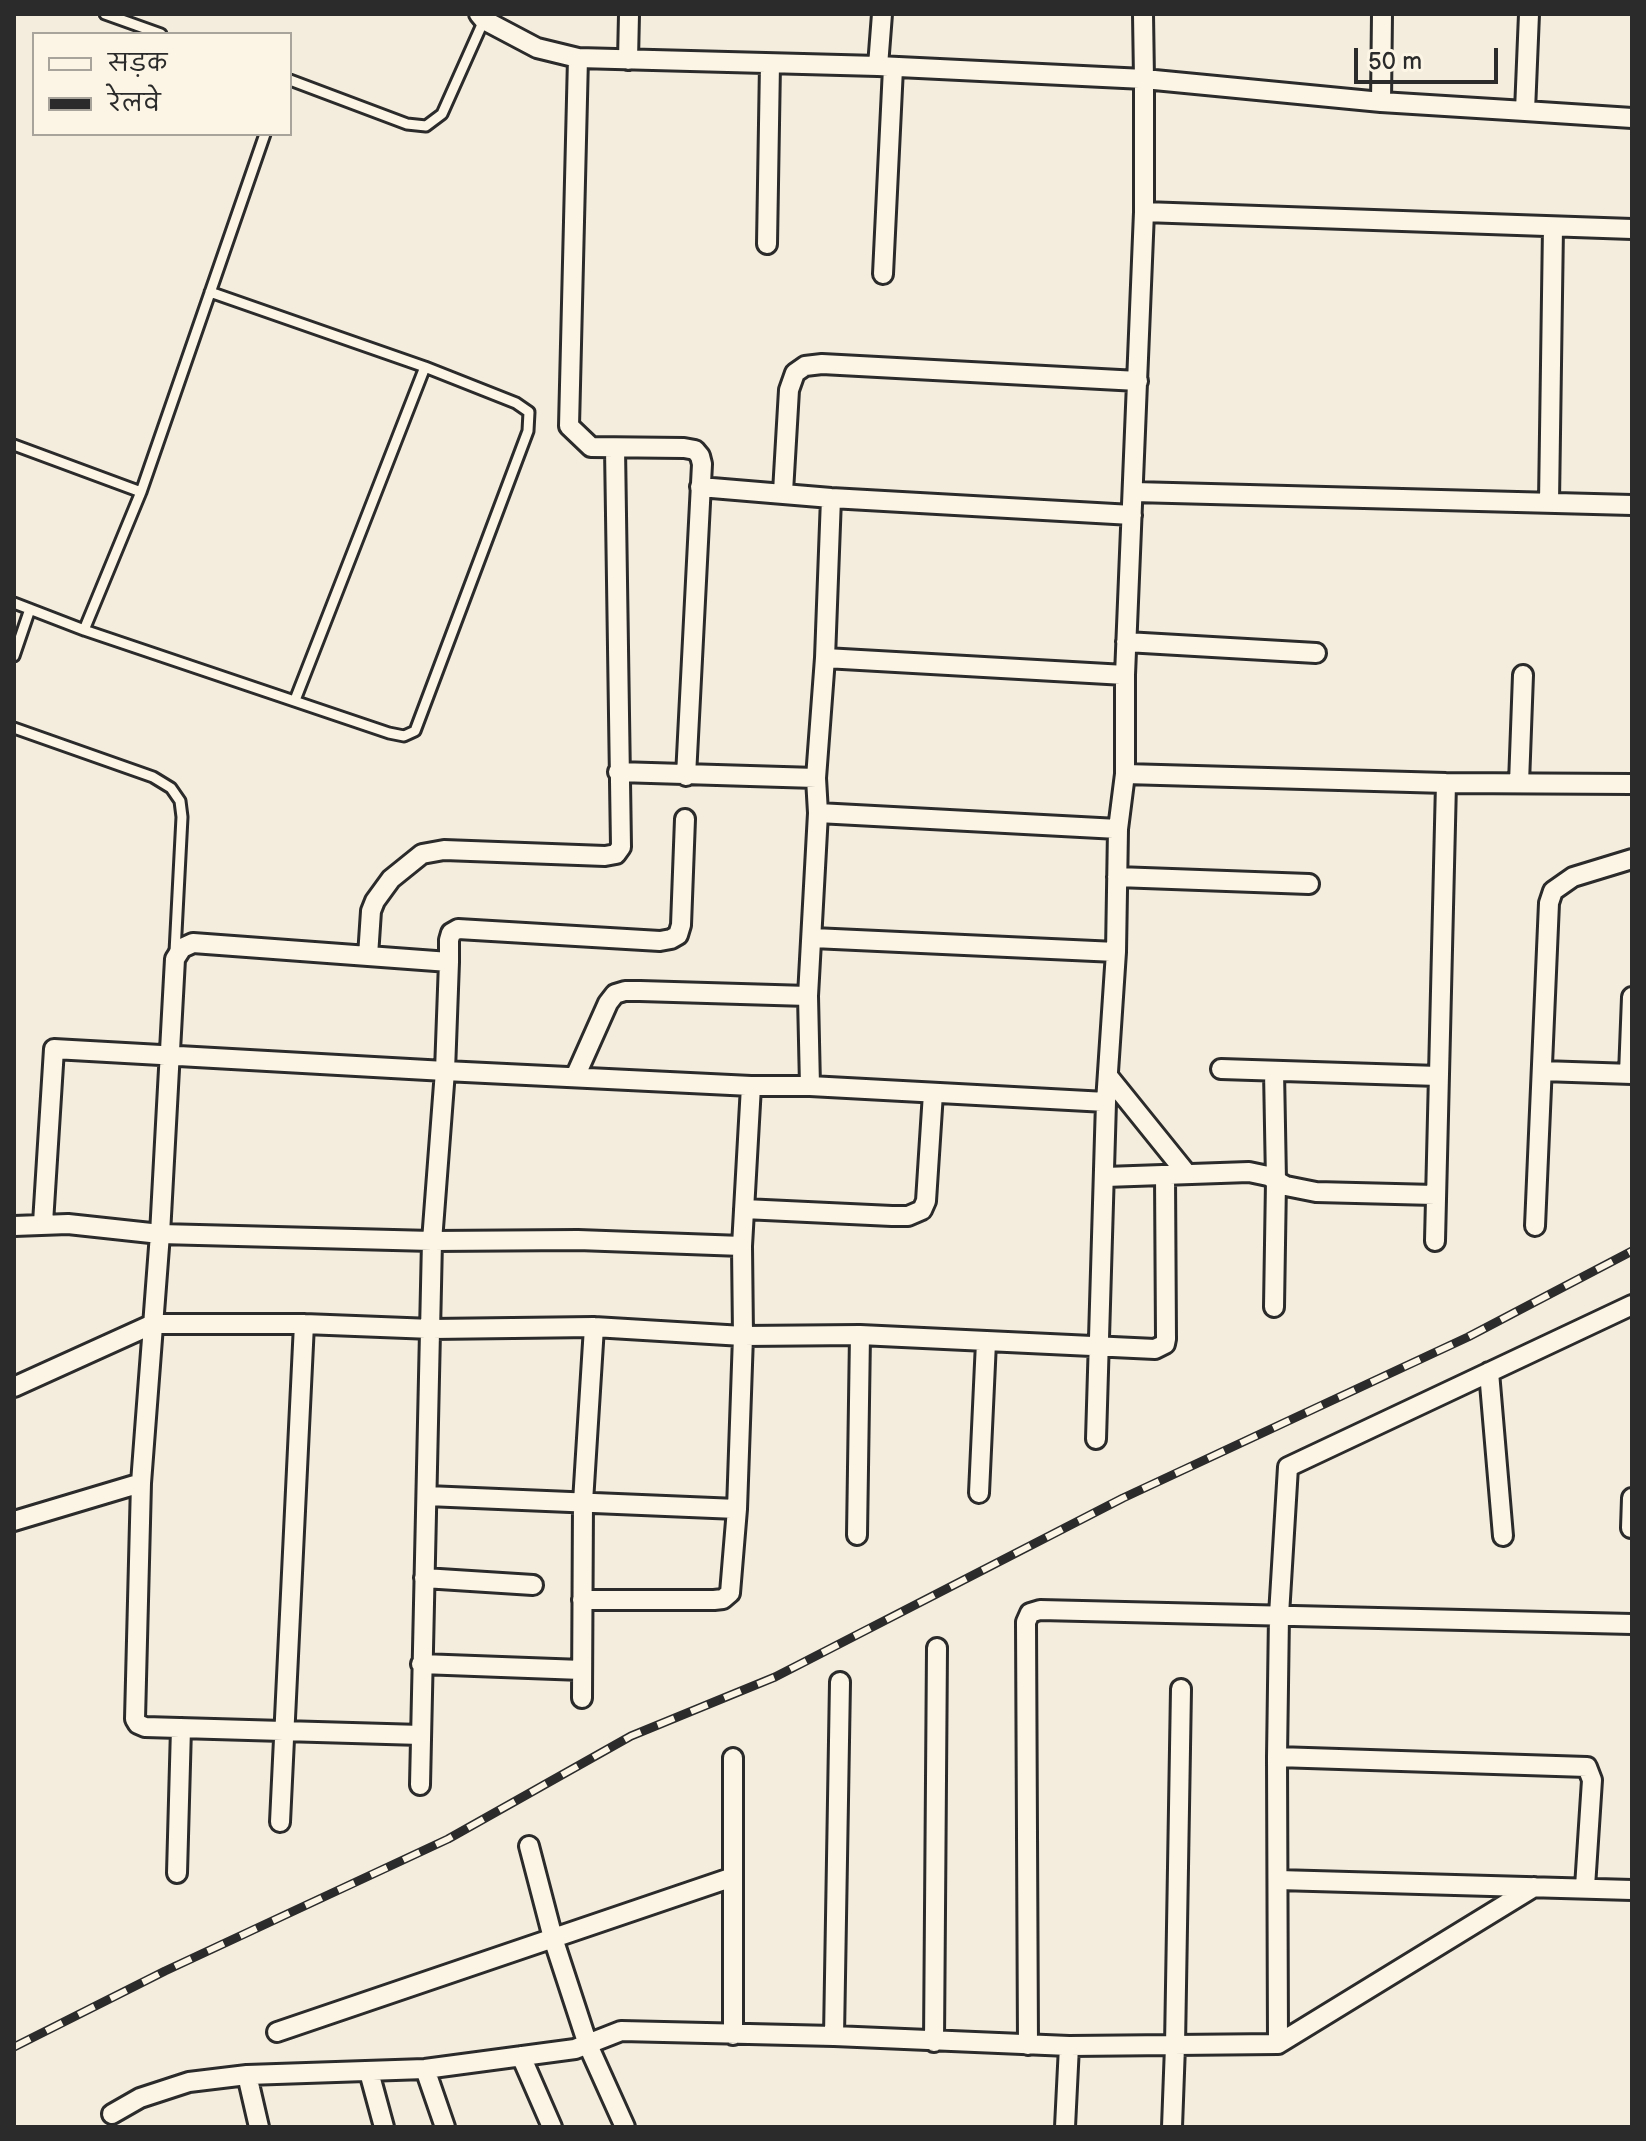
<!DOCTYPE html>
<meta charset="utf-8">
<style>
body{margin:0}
#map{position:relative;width:1646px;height:2141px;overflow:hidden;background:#f4edde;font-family:"Balsamiq Sans","Playpen Sans Deva",sans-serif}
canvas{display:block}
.frame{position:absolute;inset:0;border:16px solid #2b2b2b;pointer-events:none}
.legend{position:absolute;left:32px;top:32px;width:260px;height:104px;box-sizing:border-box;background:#fcf5e5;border:2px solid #a8a49b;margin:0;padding:10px 14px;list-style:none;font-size:24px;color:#2b2b2b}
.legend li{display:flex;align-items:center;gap:16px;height:40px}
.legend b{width:40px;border:2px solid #a8a49b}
.scale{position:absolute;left:1354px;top:48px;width:144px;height:36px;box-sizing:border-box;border:4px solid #2b2b2b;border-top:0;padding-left:10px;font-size:24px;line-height:28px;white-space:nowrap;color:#2b2b2b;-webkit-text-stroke:6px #fcf5e5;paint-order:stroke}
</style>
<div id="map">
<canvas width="1646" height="2141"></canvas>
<div class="frame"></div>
<ul class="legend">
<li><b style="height:10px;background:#fcf5e5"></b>सड़क</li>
<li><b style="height:10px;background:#2b2b2b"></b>रेलवे</li>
</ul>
<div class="scale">50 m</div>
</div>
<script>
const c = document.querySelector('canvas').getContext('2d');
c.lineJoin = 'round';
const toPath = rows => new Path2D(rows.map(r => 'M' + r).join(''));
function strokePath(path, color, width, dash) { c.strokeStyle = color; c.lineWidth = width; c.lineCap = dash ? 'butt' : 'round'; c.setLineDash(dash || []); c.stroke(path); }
const lane = toPath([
 [105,14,161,34],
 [290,80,407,124,426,126,442,114,484,20],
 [14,445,141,492],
 [14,603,84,630,389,733,404,736,415,731,528,431,529,412,516,403,425,367,210,292],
 [84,630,141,492,265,134],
 [14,656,30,609],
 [295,700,425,367],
 [14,728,153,777,171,788,180,801,182,817,175,952]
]);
const street = toPath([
 [479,14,484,20,537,48,578,58,878,66,1144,79,1144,212,1125,675,1125,774,1118,829,1116,952,1106,1102,1096,1439],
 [1143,14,1144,79,1381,102,1525,111],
 [1529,14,1525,111,1632,118],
 [578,58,569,426,591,447,684,448,695,450,700,456,702,464,686,776],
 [628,60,629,14],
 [878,66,882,14],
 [1381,102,1382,14],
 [1144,212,1632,229],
 [767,244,770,64],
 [883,274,893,68],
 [700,487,831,498,1132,515],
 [783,492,789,390,795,373,805,366,822,364,1138,381],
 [1134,492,1632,505],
 [1549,502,1553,227],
 [1126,642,1316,653],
 [825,658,1125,675],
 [618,772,816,778,818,813,808,996,810,1086],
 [1125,774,1446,783,1632,784],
 [816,778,825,658,831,498],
 [1519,783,1523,675],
 [818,813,1118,829],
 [1117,877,1309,884],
 [813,938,1116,952],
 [368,956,371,911,375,901,391,879,422,854,444,850,605,856,616,854,621,847,615,448],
 [449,962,449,940,451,933,458,929,660,941,671,939,678,935,681,925,685,819],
 [1221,1069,1438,1076],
 [1274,1071,1276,1181,1274,1307],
 [1542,1071,1632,1074],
 [1629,1074,1632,997],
 [1108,1076,1187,1174],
 [575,1077,608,1003,615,994,625,991,640,991,808,996],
 [1105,1177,1249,1172,1268,1176,1286,1186,1316,1192,1435,1195],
 [744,1209,892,1216,908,1216,922,1210,926,1201,933,1093],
 [43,1223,54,1049,445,1071,751,1086,810,1086,1106,1102],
 [14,1226,68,1224,160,1234,432,1241,578,1240,742,1246],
 [1535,1226,1549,903,1553,891,1573,877,1632,859],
 [1435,1241,1446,783],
 [1489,1372,1503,1536],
 [14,1387,153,1324,304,1324,432,1329,594,1327,743,1336,860,1335,1155,1349,1165,1344,1166,1339,1165,1175],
 [979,1493,986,1342],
 [427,1496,737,1509],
 [14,1521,141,1483],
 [1631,1528,1632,1498],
 [857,1535,860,1335],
 [424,1578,533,1585],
 [582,1600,714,1600,723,1599,730,1593,737,1509,743,1336,742,1246,751,1086],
 [421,1664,582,1670],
 [582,1698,583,1502,594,1327],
 [1277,1757,1587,1767,1592,1780,1585,1887],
 [420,1785,432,1241,445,1071,449,962,193,943,182,948,175,959,160,1234,141,1483,135,1719,138,1724,145,1727,421,1735],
 [280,1822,304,1324],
 [529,1846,553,1938,588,2045,625,2127],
 [177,1873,181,1728],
 [1278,1880,1632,1890],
 [277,2032,733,1877],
 [733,2035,733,1758],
 [834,2036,840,1682],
 [934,2042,937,1648],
 [1278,2044,1534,1887],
 [1028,2045,1026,1622,1030,1613,1040,1610,1632,1624],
 [521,2056,552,2127],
 [425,2069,445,2127],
 [369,2072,384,2127],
 [247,2075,259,2127],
 [112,2114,140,2098,189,2082,247,2075,425,2069,575,2049,621,2031,834,2036,1069,2046,1278,2044,1277,1757,1279,1615,1288,1467,1632,1305],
 [1065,2127,1069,2046],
 [1172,2127,1175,2046,1181,1689]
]);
strokePath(lane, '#2b2b2b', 15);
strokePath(street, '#2b2b2b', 24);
strokePath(lane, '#fcf5e5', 9);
strokePath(street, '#fcf5e5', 18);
const rail = toPath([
 [14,2047,165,1971,448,1839,631,1736,775,1677,1123,1498,1468,1337,1632,1251]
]);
strokePath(rail, '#2b2b2b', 9);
strokePath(rail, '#fcf5e5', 6, [18]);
</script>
